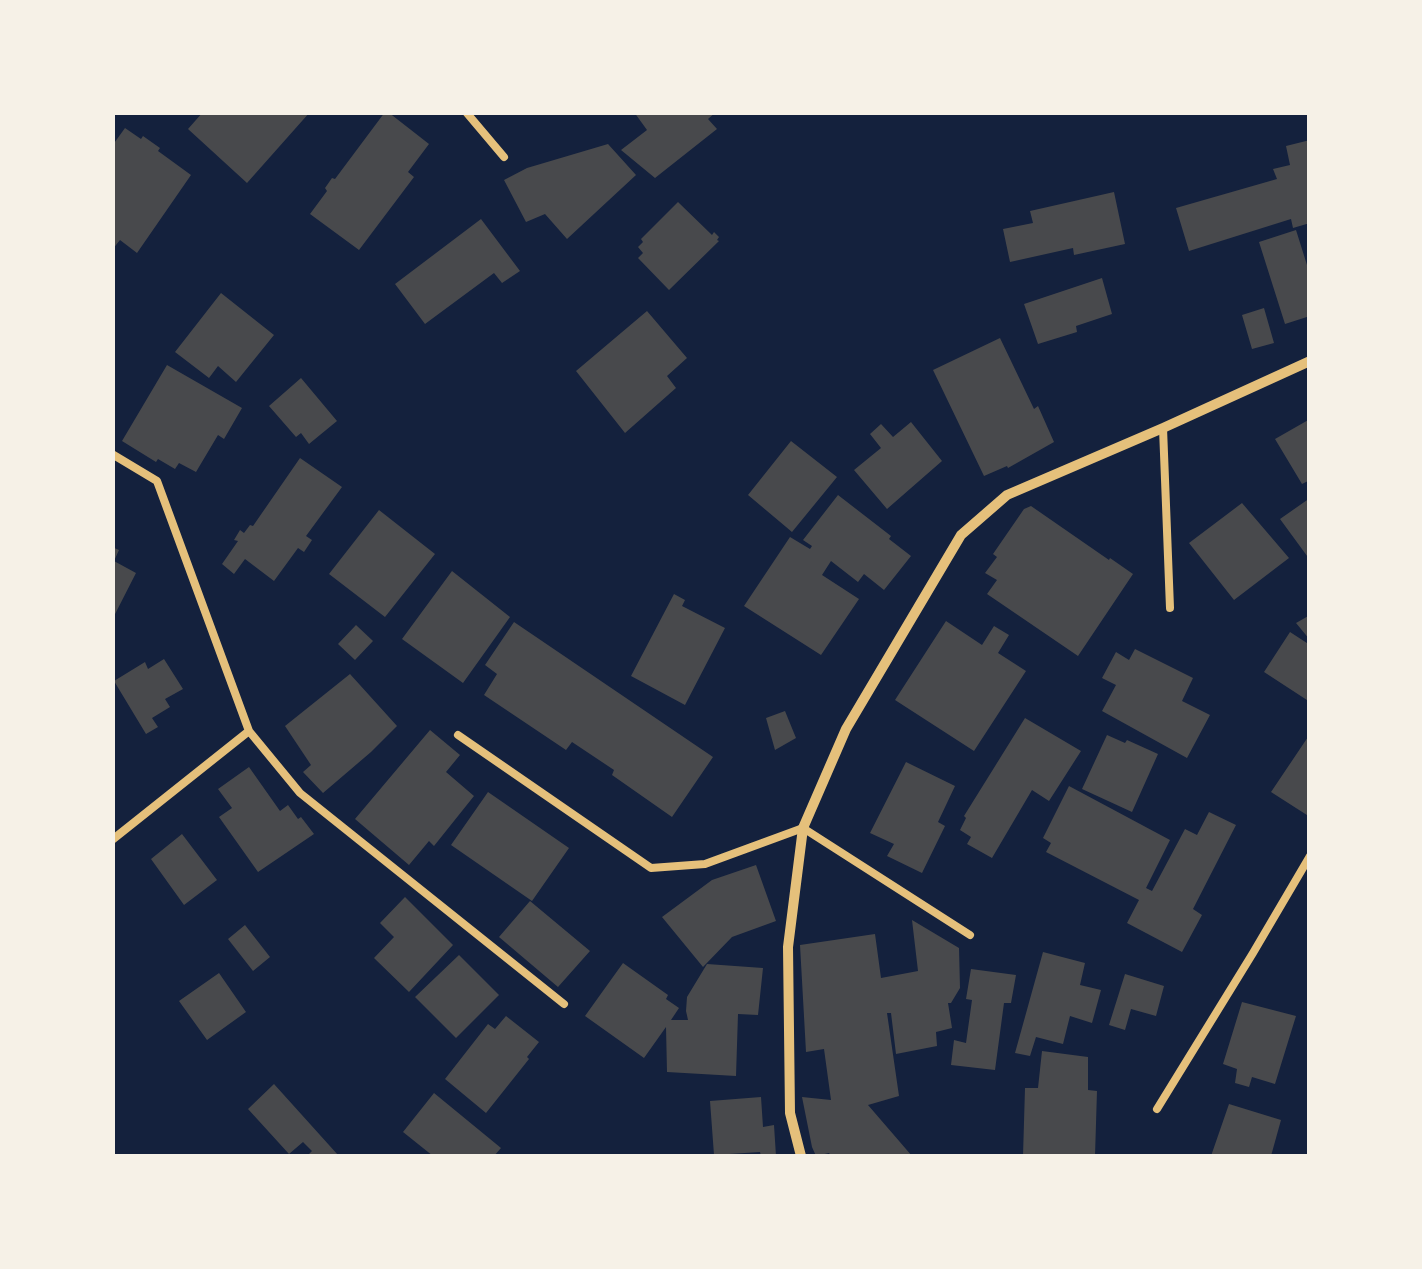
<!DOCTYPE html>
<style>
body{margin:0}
#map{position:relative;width:1422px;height:1269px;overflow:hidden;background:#14213d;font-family:Inter,sans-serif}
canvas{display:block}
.frame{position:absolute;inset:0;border:115px solid #f6f1e7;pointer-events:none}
</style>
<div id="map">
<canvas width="1422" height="1269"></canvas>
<div class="frame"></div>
</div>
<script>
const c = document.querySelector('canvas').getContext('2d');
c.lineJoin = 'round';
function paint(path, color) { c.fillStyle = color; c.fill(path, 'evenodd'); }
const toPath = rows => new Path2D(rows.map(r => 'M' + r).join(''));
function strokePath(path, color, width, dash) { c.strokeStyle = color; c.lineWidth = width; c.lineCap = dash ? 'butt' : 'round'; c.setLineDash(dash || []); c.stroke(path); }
paint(toPath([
 [203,112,310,112,247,183,188,129],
 [385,112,388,112,429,144,408,172,414,177,359,250,310,214,327,191,325,188,332,178,335,179],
 [634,112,716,112,708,119,717,129,655,178,621,150,647,130],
 [125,128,141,139,143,136,160,148,158,151,191,175,137,253,120,240,112,250,112,146],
 [1310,140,1310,223,1293,228,1291,219,1189,251,1176,208,1277,179,1273,169,1290,165,1286,146],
 [608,144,636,175,567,239,545,214,526,222,504,180,527,168],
 [1114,192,1125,244,1074,255,1073,248,1010,262,1003,229,1033,223,1030,211],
 [678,202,712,235,714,232,719,237,717,240,719,241,669,290,638,258,643,253,638,247,643,242,641,239],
 [481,219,520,271,502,283,494,273,425,324,395,284],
 [1296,230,1307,265,1310,264,1310,316,1285,324,1259,242],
 [1102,278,1112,314,1076,326,1077,332,1038,344,1024,304],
 [221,293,274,335,236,382,218,366,209,378,175,352],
 [1264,308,1274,343,1252,349,1242,315],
 [647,311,687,358,667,376,676,388,625,433,576,371],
 [1000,338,1034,409,1038,406,1054,442,1008,468,1007,466,984,476,933,370],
 [167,365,242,408,224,439,218,435,196,472,179,463,175,469,158,459,156,462,122,441],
 [301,378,337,421,309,444,301,433,296,437,269,406],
 [1310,419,1310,480,1302,484,1275,439],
 [911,422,942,461,887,509,854,470,881,448,870,434,881,424,893,437],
 [791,441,837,477,792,532,748,495],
 [300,458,342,487,306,536,312,540,304,552,298,548,274,581,245,559,234,574,222,564,238,541,234,540,240,530,244,533,250,525,253,526],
 [838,495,891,536,889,539,911,556,884,590,864,574,858,582,831,561,822,575,859,599,821,655,744,606,790,537,810,549,812,546,803,540],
 [1310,498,1310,560,1280,519],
 [1242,503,1289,558,1234,600,1189,543],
 [1031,506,1109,560,1110,558,1133,574,1078,656,987,594,997,580,985,573,997,557,993,554,1024,509],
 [379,510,435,554,385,617,329,574],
 [112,547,119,550,114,561,136,573,112,620],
 [452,571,510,617,463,683,402,639],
 [674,594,685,600,682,606,725,628,685,705,631,676],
 [1310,615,1310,640,1296,623],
 [946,621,982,645,994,626,1009,635,998,653,1026,671,974,751,895,700],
 [514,622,713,757,672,817,612,775,614,770,572,742,566,750,484,695,497,674,485,665],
 [356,625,373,641,355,660,338,644],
 [1290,632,1310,645,1310,702,1264,672],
 [1135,649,1193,678,1182,701,1210,715,1187,758,1102,711,1116,685,1102,678,1116,652,1129,660],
 [164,659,183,689,165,699,170,707,152,718,158,727,146,734,114,681,145,662,148,669],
 [350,674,397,726,371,752,323,793,303,772,311,765,285,726],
 [785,711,796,738,775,750,766,718],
 [1025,718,1081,751,1049,801,1032,790,992,858,967,844,971,837,960,830,966,818,964,816],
 [430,730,460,755,446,772,474,796,434,846,429,841,409,865,355,819],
 [1310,734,1310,817,1271,792],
 [1107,735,1125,743,1127,740,1158,754,1132,812,1082,789],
 [906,762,955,786,938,822,945,826,922,873,887,856,894,844,870,833],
 [249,767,280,811,288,805,298,819,301,817,314,834,258,872,219,817,232,808,218,789],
 [1069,786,1170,840,1146,888,1152,891,1185,829,1197,835,1209,812,1236,825,1193,909,1202,915,1182,952,1127,923,1139,900,1046,852,1051,843,1043,838],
 [488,792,569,848,532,901,451,845],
 [182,834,217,880,184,905,151,859],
 [756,865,776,921,732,937,703,967,662,917,712,880],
 [405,897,453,945,409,992,374,958,394,937,380,923],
 [530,901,590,951,558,987,499,937],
 [912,920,959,948,960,988,951,1003,948,1003,952,1028,936,1032,937,1046,896,1054,891,1013,887,1013,899,1096,868,1105,912,1156,831,1156,829,1153,816,1156,812,1147,802,1097,831,1100,824,1049,806,1052,800,945,875,934,881,978,918,971],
 [245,925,270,957,253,971,228,939],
 [1043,952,1085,963,1080,985,1101,990,1092,1023,1070,1016,1063,1044,1036,1037,1030,1056,1015,1053],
 [459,955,499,995,456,1038,415,997],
 [623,963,668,995,666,999,679,1008,671,1020,688,1020,686,1011,687,997,707,964,763,968,758,1015,738,1014,736,1076,667,1072,666,1027,644,1058,585,1016],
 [971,969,1016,975,1011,1003,1004,1003,995,1070,951,1065,954,1040,966,1043,972,1000,966,999],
 [219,973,246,1012,207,1040,179,1001],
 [1125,974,1164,986,1156,1016,1131,1009,1125,1030,1109,1025],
 [1242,1002,1296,1016,1275,1084,1252,1077,1249,1087,1235,1083,1237,1069,1223,1064],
 [506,1016,539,1042,527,1057,529,1059,486,1113,445,1079,488,1024,495,1029],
 [1042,1051,1088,1057,1088,1090,1097,1091,1095,1156,1023,1156,1025,1088,1038,1088],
 [274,1084,338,1155,337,1156,307,1156,312,1151,303,1142,289,1154,248,1109],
 [434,1093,501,1148,494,1156,433,1156,403,1132],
 [761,1097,763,1127,774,1125,776,1156,761,1156,760,1152,714,1155,710,1101],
 [1229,1104,1281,1120,1271,1156,1211,1156]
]), '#48494c');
strokePath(toPath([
 [466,112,504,157],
 [1163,428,1170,608],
 [112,454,157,481,249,731,300,793,564,1004],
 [458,735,651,868,705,864,803,828,970,935],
 [112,840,249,731],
 [1157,1109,1253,953,1310,856]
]), '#e5c07b', 8);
strokePath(toPath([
 [801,1156,790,1113,788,947,803,828,846,729,961,535,1007,495,1163,428,1310,361]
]), '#e5c07b', 10);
</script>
